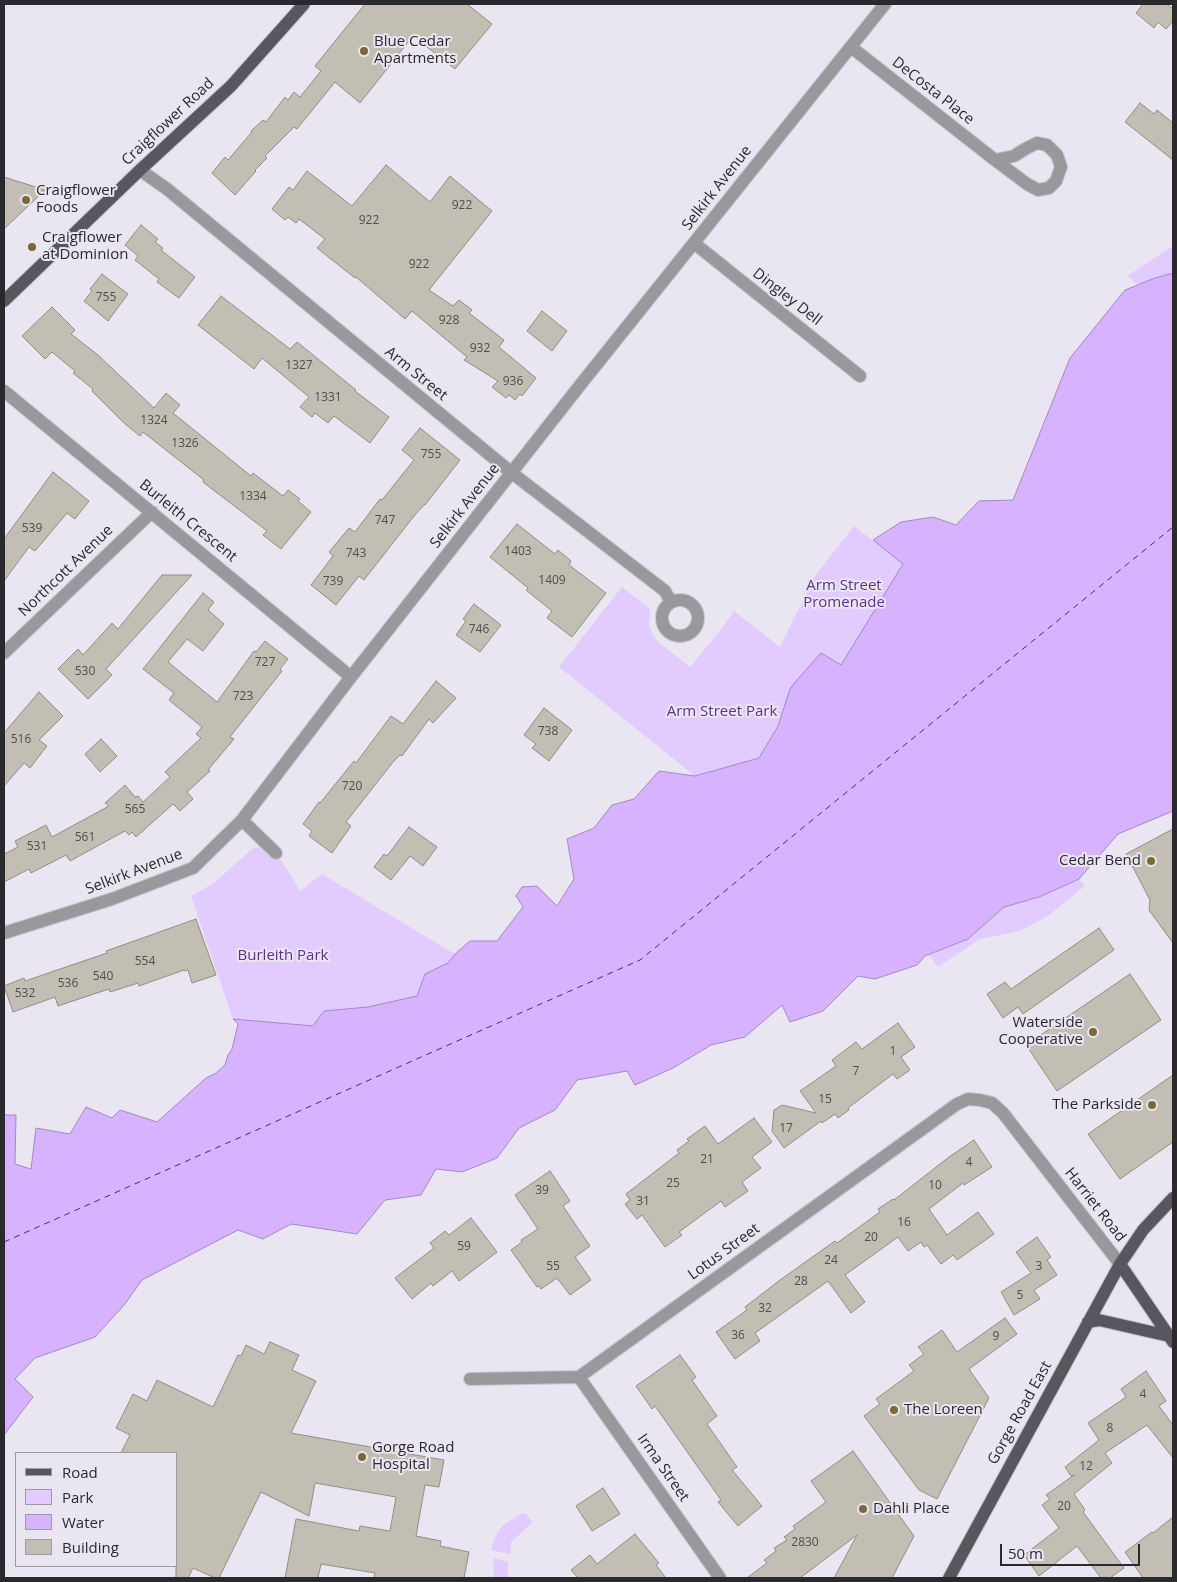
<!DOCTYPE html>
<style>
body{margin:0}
#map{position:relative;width:1177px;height:1582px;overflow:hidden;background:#eae6f1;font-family:"Open Sans",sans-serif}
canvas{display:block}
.frame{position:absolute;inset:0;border:5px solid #2a292d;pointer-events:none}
.legend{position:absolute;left:15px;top:1452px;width:162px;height:115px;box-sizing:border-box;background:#eae6f1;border:1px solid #9d9aa3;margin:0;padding:6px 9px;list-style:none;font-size:15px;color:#2a292d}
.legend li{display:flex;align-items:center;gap:10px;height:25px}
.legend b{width:25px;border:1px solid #9d9aa3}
.scale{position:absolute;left:1000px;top:1544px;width:140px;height:22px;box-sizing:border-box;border:2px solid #2a292d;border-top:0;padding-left:6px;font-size:15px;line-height:18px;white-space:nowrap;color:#2a292d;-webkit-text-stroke:4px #eae6f1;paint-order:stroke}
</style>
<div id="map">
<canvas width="1177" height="1582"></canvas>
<div class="frame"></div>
<ul class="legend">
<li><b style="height:6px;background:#5a565e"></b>Road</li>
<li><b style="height:14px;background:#e2cbff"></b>Park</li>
<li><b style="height:14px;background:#d6b2ff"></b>Water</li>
<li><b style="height:14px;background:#c2beb3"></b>Building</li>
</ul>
<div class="scale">50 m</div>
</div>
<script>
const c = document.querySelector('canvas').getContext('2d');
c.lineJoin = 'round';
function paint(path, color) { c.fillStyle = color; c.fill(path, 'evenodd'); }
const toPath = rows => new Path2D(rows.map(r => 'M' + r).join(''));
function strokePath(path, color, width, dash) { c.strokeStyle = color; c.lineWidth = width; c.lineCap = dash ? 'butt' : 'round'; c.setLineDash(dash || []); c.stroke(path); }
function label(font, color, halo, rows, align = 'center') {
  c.font = font + ' "Open Sans",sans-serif'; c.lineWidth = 4; c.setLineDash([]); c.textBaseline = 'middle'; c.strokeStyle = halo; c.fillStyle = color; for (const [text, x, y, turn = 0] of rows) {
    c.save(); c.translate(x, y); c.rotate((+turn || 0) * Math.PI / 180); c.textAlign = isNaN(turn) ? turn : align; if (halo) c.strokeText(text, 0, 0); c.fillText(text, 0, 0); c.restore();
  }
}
paint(toPath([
 [1173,246,1173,273,1155,278,1138,285,1127,276],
 [854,526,903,564,841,665,790,689,778,726,759,758,695,776,559,667,622,587,650,609,649,626,656,640,690,667,719,632,734,611,780,647,815,576],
 [262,846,273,852,279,858,292,877,300,891,322,874,455,954,448,963,425,974,417,996,368,1007,324,1011,313,1026,233,1019,191,896,214,883,252,849],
 [1079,879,1085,886,1048,916,1020,931,980,939,938,967,929,955,968,939,1004,907,1039,897],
 [522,1513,526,1514,533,1522,511,1542,510,1554,491,1550,495,1538,502,1526],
 [495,1558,508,1562,508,1578,494,1578,493,1560]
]), '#e2cbff');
const water = toPath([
 [1173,273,1173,811,1118,834,1079,879,1039,897,1004,907,968,939,925,956,917,965,875,979,858,976,823,1011,790,1022,782,1005,745,1037,711,1045,673,1068,635,1085,627,1071,577,1080,555,1110,519,1128,497,1158,462,1172,436,1169,421,1195,385,1200,357,1234,291,1224,263,1239,238,1230,142,1280,125,1304,95,1337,35,1358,15,1379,33,1397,4,1435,4,1115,16,1115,15,1164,31,1169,36,1128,70,1134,86,1107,112,1118,120,1110,157,1122,206,1078,216,1073,225,1065,228,1055,232,1049,238,1024,233,1019,313,1026,324,1011,368,1007,417,996,425,974,448,963,455,954,470,941,497,941,523,907,516,896,522,887,537,886,557,906,574,879,567,839,594,828,612,805,634,799,659,771,695,776,759,758,778,726,790,689,796,681,821,653,841,665,903,564,873,540,901,522,933,517,956,525,979,501,1013,500,1070,358,1125,290,1155,278,1173,273]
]);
paint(water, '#d6b2ff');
strokePath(water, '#a289c0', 1);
strokePath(toPath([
 [4,1242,640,960,1173,527]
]), '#52237a', 1, [6, 5]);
const building = toPath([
 [365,4,467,4,492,24,455,69,413,36,360,103,335,82,297,129,294,127,265,156,267,158,255,170,256,171,235,195,212,173,225,157,228,160,252,132,251,131,263,120,266,122,285,97,288,100,294,92,300,97,321,71,315,66,365,4],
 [1143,4,1167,4,1173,9,1173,21,1166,29,1158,22,1154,28,1136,13,1143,4],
 [1140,103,1154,114,1157,110,1173,123,1173,160,1125,122,1140,103],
 [386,165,430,202,450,176,492,211,429,290,453,306,459,300,472,310,469,313,504,340,499,347,536,378,522,396,520,394,515,400,509,395,506,398,492,387,498,381,464,360,467,357,412,311,405,319,356,277,355,278,317,248,325,239,299,219,296,223,288,217,285,220,272,209,289,187,293,190,307,171,352,206,386,165],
 [4,177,45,190,4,229,4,177],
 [141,225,158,239,155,242,163,248,161,250,195,277,179,298,157,282,159,279,135,260,138,256,125,245,141,225],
 [102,274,128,294,108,321,84,301,92,291,90,289,102,274],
 [221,296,290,349,297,342,356,390,355,391,389,417,370,443,334,416,328,423,315,413,312,417,300,407,309,397,262,358,254,369,198,325,221,296],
 [52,307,75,330,71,334,98,355,154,408,166,393,180,405,173,413,251,476,253,473,283,496,288,490,300,499,298,501,311,512,281,549,263,535,267,531,216,492,203,482,204,480,143,432,140,436,125,424,92,391,93,389,73,373,75,371,52,352,45,359,22,336,52,307],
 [542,311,567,331,552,351,527,331,542,311],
 [420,428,460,460,425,505,424,505,414,516,364,580,359,576,336,605,311,585,333,556,329,552,349,528,355,532,380,499,382,500,414,460,402,450,420,428],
 [53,472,89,501,75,519,67,513,35,551,29,547,4,581,4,539,53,472],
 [517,524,555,554,558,550,571,561,569,565,606,593,572,637,547,618,552,611,526,590,528,588,490,557,517,524],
 [162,575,192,575,106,669,112,675,88,699,58,669,78,649,83,655,112,623,118,629,162,575],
 [203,593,214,602,208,610,224,624,203,651,187,639,168,662,217,702,254,651,256,652,265,641,288,659,280,669,282,671,230,737,234,739,208,770,210,771,187,792,193,799,180,811,173,804,136,837,132,832,129,835,125,831,70,861,66,855,31,873,29,869,4,882,4,854,18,847,15,841,46,825,52,837,109,806,105,803,125,785,135,797,138,796,143,802,170,777,165,772,201,738,196,734,202,727,169,700,174,693,143,669,203,593],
 [474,604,501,625,480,652,456,635,466,621,463,619,474,604],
 [436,681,456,698,433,723,429,719,402,756,400,755,393,762,346,822,351,826,332,853,309,836,312,831,303,824,319,802,320,803,354,761,356,763,391,716,403,724,436,681],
 [39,692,63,716,39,740,47,746,30,768,24,763,4,786,4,733,39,692],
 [544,708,572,730,549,761,532,748,536,744,524,735,544,708],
 [101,739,117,756,100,772,85,754,101,739],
 [409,827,437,847,423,866,410,856,391,880,374,867,384,854,387,856,409,827],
 [1173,829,1173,943,1149,910,1150,900,1126,854,1173,829],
 [196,919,216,975,192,983,188,970,185,971,184,970,139,986,138,983,110,992,109,989,58,1006,55,997,13,1012,4,986,24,978,25,981,107,953,106,951,196,919],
 [1099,928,1114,950,1023,1014,1018,1007,1003,1018,987,994,1005,982,1011,989,1099,928],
 [1130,974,1161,1020,1057,1091,1026,1045,1130,974],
 [898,1023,915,1047,901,1057,910,1070,897,1079,893,1074,848,1108,849,1110,838,1118,835,1114,822,1123,821,1121,784,1148,772,1131,774,1110,782,1105,816,1113,800,1091,836,1066,832,1060,856,1042,862,1049,898,1023],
 [1173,1075,1173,1142,1120,1179,1088,1134,1173,1075],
 [754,1118,772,1142,752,1157,761,1168,742,1182,748,1191,725,1207,721,1201,679,1232,682,1235,665,1247,642,1215,637,1219,625,1204,630,1200,626,1194,679,1153,677,1150,689,1141,687,1139,705,1126,718,1144,754,1118],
 [974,1140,992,1167,964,1185,963,1183,929,1209,947,1235,978,1212,994,1234,957,1260,953,1255,941,1264,927,1245,924,1247,921,1242,908,1251,898,1237,845,1275,865,1302,851,1313,828,1281,755,1333,760,1341,735,1359,716,1332,747,1310,745,1307,780,1280,835,1241,837,1243,880,1212,878,1209,893,1199,894,1200,949,1157,974,1140],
 [550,1171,570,1201,563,1206,590,1246,575,1257,591,1280,570,1295,557,1278,541,1289,539,1286,537,1287,511,1250,522,1242,521,1240,538,1229,515,1195,550,1171],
 [471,1218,497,1252,459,1281,452,1271,433,1286,431,1283,412,1299,395,1278,434,1248,430,1243,445,1231,449,1235,471,1218],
 [1037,1237,1051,1257,1047,1260,1057,1275,1034,1290,1040,1299,1014,1315,1001,1292,1031,1273,1016,1252,1037,1237],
 [1005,1318,1017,1334,969,1369,989,1398,937,1499,919,1490,864,1416,880,1404,876,1399,914,1371,909,1365,924,1354,918,1347,942,1330,957,1352,1005,1318],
 [270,1342,299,1355,292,1370,316,1381,291,1433,444,1460,439,1487,425,1485,416,1536,441,1541,440,1546,469,1552,464,1578,374,1578,375,1573,321,1564,318,1578,285,1578,296,1519,359,1531,360,1526,390,1531,396,1497,315,1483,309,1516,261,1492,219,1578,215,1578,193,1568,188,1578,176,1578,176,1453,121,1453,130,1435,116,1428,133,1394,147,1401,157,1380,213,1407,238,1355,241,1356,246,1345,264,1354,270,1342],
 [680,1355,696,1377,692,1380,717,1416,707,1424,737,1467,732,1470,762,1506,738,1526,718,1502,721,1500,655,1406,652,1409,636,1386,680,1355],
 [1146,1371,1166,1401,1159,1406,1173,1425,1173,1458,1147,1425,1105,1453,1112,1463,1074,1494,1085,1510,1083,1512,1124,1568,1110,1578,1101,1578,1077,1546,1039,1576,1024,1555,1059,1528,1042,1505,1050,1499,1046,1495,1074,1475,1071,1476,1065,1467,1099,1440,1088,1423,1126,1397,1121,1389,1146,1371],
 [853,1451,914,1536,892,1578,834,1578,857,1535,800,1578,747,1578,767,1563,764,1560,776,1551,774,1548,787,1540,784,1537,795,1529,793,1526,826,1502,811,1481,853,1451],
 [603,1488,620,1514,592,1531,576,1506,603,1488],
 [1173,1517,1173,1578,1143,1578,1125,1552,1152,1532,1153,1533,1173,1517],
 [635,1534,659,1563,656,1565,666,1578,578,1578,571,1570,590,1555,597,1564,635,1534]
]);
paint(building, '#c2beb3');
strokePath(building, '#918d82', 1);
const minor = toPath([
 [851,47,995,160],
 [1037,143,1047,145,1057,155,1061,167,1056,181,1049,188,1038,190,1027,184,995,160,1014,156,1025,149,1037,143],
 [140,170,167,189,512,473,665,591,671,602],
 [694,243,860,376],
 [4,391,351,677],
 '662 618a18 18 0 1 1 36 0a18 18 0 1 1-36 0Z',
 [4,653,152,512],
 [242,820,276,853],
 [4,933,112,899,193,868,242,820,351,677,581,384,885,4],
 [579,1377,720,1578],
 [470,1379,579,1377,957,1104,968,1099,980,1100,992,1103,1003,1113,1120,1264]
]);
const major = toPath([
 [4,301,140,170,231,86,304,4],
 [1120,1264,1173,1342],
 [1088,1322,1099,1320,1169,1336],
 [949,1578,1120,1264,1143,1230,1173,1198]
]);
strokePath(minor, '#c7c4ce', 14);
strokePath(major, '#c7c4ce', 14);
strokePath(minor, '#9a989c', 12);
strokePath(major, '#5a565e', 12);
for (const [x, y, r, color] of [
 [364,51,5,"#7b6836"],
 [26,200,5,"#7b6836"],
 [32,247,5,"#7b6836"],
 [1151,861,5,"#7b6836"],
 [1093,1032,5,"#7b6836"],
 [1152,1105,5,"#7b6836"],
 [894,1410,5,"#7b6836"],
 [362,1457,5,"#7b6836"],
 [863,1509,5,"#7b6836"]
]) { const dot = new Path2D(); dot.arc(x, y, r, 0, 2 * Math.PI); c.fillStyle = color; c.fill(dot); strokePath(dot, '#eae6f1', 2); }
label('12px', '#504e4e', null, [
 ["922",462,206],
 ["922",369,221],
 ["922",419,265],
 ["755",106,298],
 ["928",449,321],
 ["932",480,349],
 ["1327",299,366],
 ["936",513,382],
 ["1331",328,398],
 ["1324",154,421],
 ["1326",185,444],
 ["755",431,455],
 ["1334",253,497],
 ["747",385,521],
 ["539",32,529],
 ["1403",518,552],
 ["743",356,554],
 ["1409",552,581],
 ["739",333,582],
 ["746",479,630],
 ["727",265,663],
 ["530",85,672],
 ["723",243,697],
 ["738",548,732],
 ["516",21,740],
 ["720",352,787],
 ["565",135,810],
 ["561",85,838],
 ["531",37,847],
 ["554",145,962],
 ["540",103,977],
 ["536",68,984],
 ["532",25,994],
 ["1",893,1052],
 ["7",856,1072],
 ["15",825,1100],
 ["17",786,1129],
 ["21",707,1160],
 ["4",969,1163],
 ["25",673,1184],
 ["10",935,1186],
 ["39",542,1191],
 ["31",643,1202],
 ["16",904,1223],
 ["20",871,1238],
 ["59",464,1247],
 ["24",831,1261],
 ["55",553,1267],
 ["3",1039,1267],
 ["28",801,1282],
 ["5",1020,1296],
 ["32",765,1309],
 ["36",738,1336],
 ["9",996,1337],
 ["4",1143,1395],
 ["8",1110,1429],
 ["12",1086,1467],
 ["20",1064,1507],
 ["2830",805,1543]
]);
label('15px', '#2a292d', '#eae6f1', [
 ["Blue Cedar",374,42],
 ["Apartments",374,59],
 ["Craigflower",36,191],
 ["Foods",36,208],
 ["Craigflower",42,238],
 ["at Dominion",42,255],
 ["Cedar Bend",1141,861,"right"],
 ["Waterside",1083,1023,"right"],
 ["Cooperative",1083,1040,"right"],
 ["The Parkside",1142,1105,"right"],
 ["The Loreen",904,1410],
 ["Gorge Road",372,1448],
 ["Hospital",372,1465],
 ["Dahli Place",873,1509]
], 'left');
label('15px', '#2a292d', '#eae6f1', [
 ["DeCosta Place",933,91,38],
 ["Craigflower Road",168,122,-43],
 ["Selkirk Avenue",717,188,-52],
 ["Dingley Dell",787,297,38],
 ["Arm Street",416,374,39],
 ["Selkirk Avenue",465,506,-52],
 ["Burleith Crescent",188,521,39],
 ["Northcott Avenue",66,571,-44],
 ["Selkirk Avenue",134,872,-21],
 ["Harriet Road",1095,1205,52],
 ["Lotus Street",724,1252,-36],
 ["Gorge Road East",1020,1413,-61],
 ["Irma Street",663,1468,55]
]);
label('15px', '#5f3188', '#eae6f1', [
 ["Arm Street",844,586],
 ["Promenade",844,603],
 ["Arm Street Park",722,712],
 ["Burleith Park",283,956]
]);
</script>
